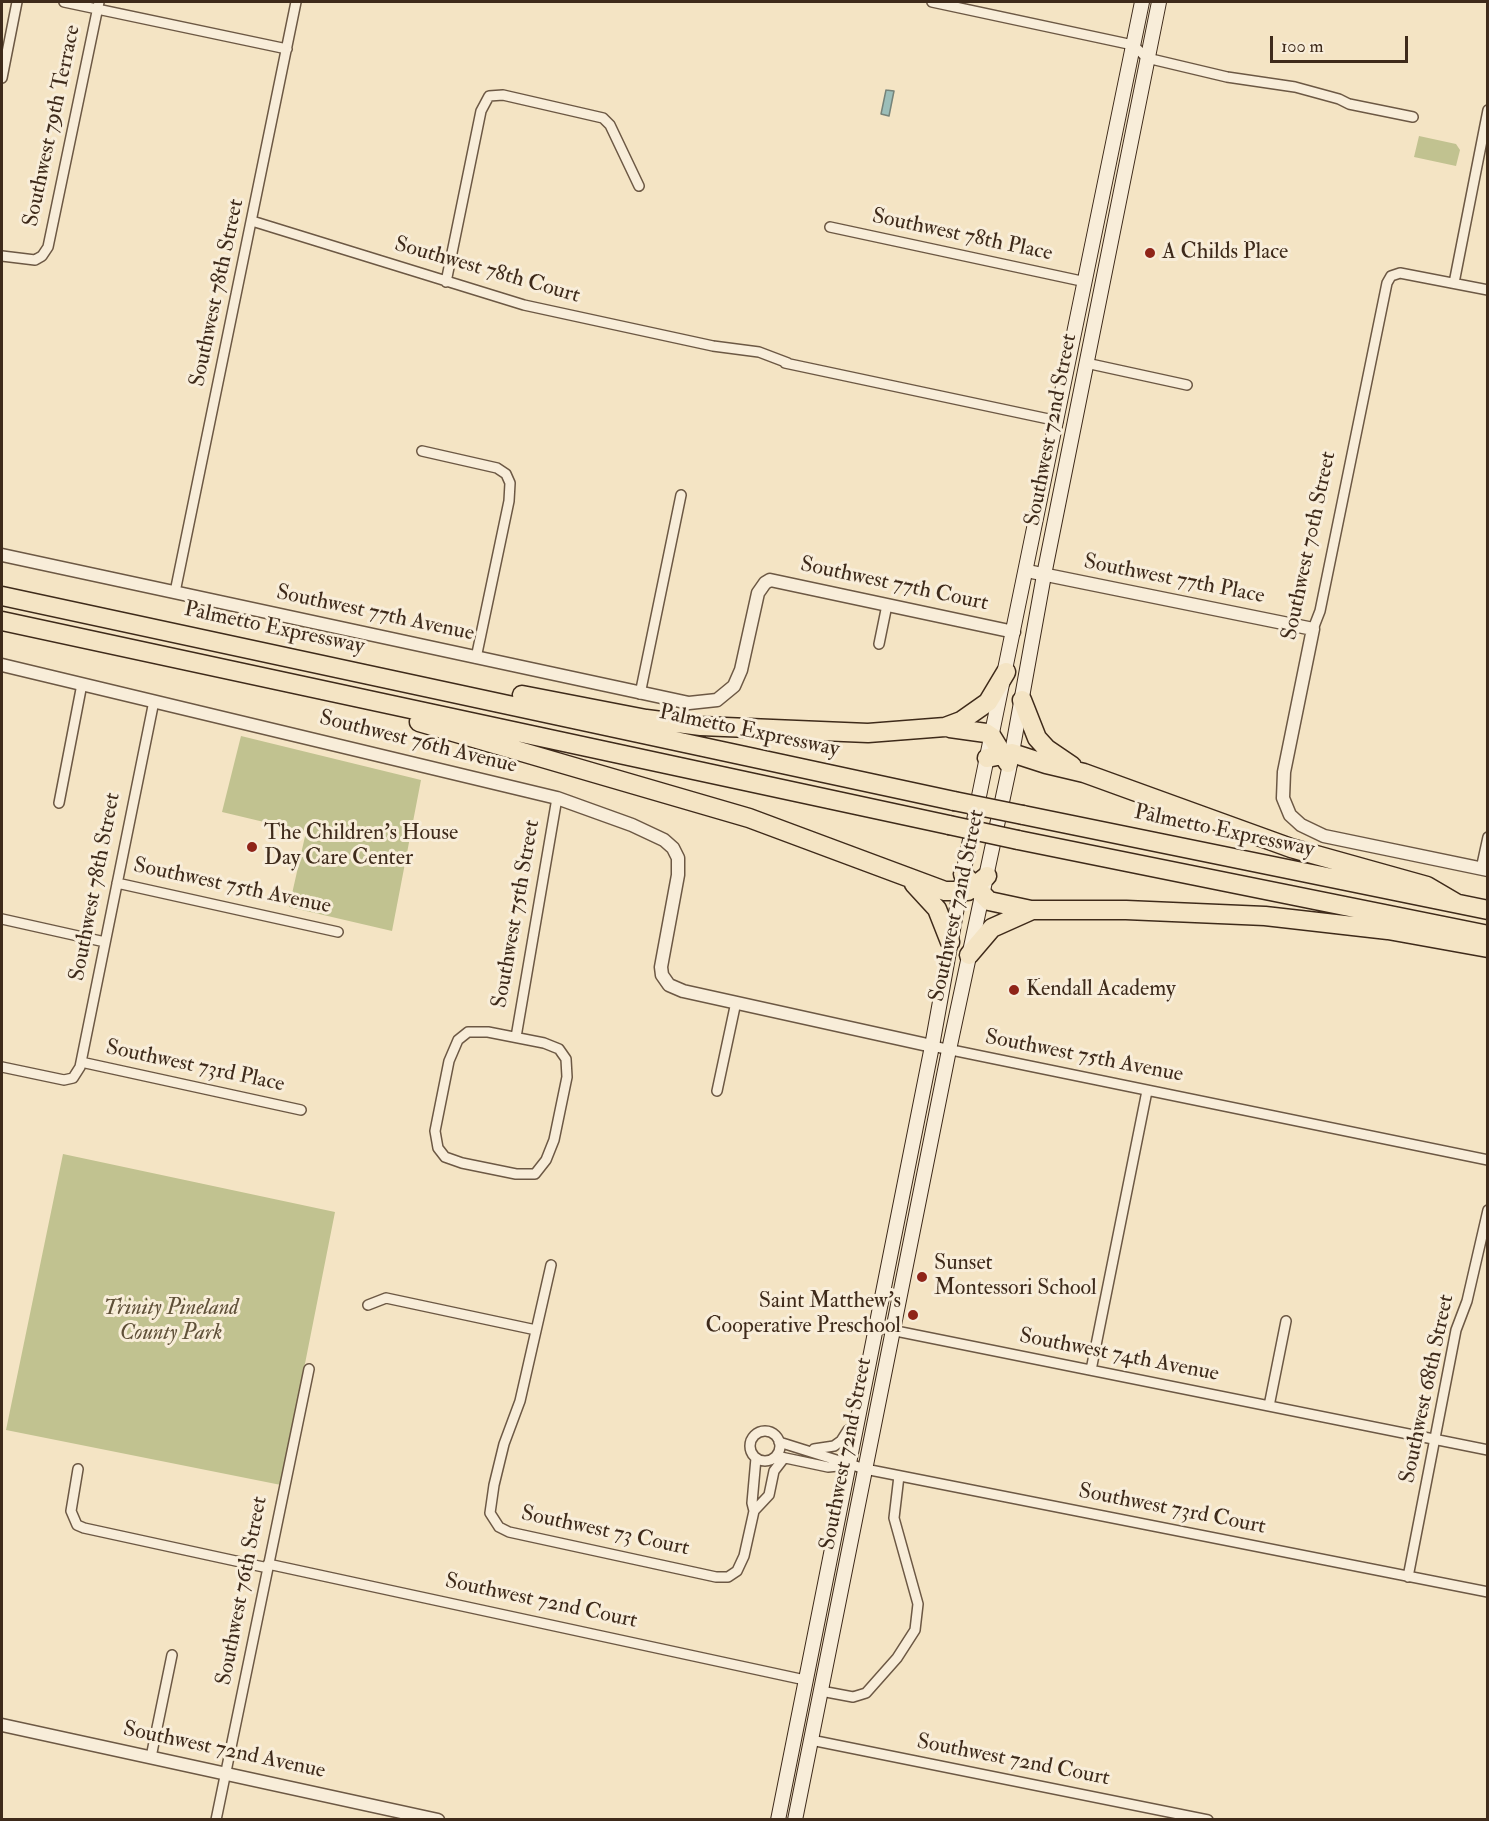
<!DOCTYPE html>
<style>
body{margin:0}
#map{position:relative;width:1489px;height:1821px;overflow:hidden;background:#f4e4c4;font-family:"IM FELL Double Pica",serif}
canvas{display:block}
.frame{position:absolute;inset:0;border:3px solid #3e2a1a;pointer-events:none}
.scale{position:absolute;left:1270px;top:36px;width:138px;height:27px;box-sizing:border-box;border:3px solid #3e2a1a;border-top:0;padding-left:8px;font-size:18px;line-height:21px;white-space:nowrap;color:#3e2a1a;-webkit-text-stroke:4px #f8edd9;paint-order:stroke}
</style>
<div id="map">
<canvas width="1489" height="1821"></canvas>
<div class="frame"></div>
<div class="scale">100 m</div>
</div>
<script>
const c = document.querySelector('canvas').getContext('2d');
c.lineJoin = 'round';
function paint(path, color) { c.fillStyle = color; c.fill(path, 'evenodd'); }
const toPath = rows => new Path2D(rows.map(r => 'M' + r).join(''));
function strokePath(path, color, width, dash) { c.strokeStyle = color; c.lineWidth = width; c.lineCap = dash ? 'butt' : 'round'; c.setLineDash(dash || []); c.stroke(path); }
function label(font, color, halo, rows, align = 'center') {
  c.font = font + ' "IM FELL Double Pica",serif'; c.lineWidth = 6; c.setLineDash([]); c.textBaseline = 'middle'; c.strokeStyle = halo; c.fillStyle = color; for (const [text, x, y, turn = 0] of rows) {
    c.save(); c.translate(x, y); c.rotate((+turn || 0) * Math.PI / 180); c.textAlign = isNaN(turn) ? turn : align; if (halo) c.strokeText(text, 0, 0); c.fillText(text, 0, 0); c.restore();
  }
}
paint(toPath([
 [1419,136,1456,144,1460,150,1456,166,1414,157],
 [241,736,421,780,392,931,289,907,306,832,222,812],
 [63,1154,335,1212,281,1485,6,1430]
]), '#c1c290');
const water = toPath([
 [886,90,894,91,889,116,881,114,886,90]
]);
paint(water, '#9cbeb9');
strokePath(water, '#768379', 1.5);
const minor = toPath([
 [64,2,287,49],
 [932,2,1133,45,1147,58,1227,77,1295,87,1339,99,1349,104,1413,117],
 [2,78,17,2],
 [252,221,524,305,713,346,759,352,788,363],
 [830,227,1086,282],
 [2,256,35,260,42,256,48,247,99,2],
 [446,282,481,111,489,96,503,95,603,118,610,125,639,186],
 [1454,283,1488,110],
 [785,363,1058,421],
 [1086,363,1187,385],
 [422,451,497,468,506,474,510,483,509,501,476,658],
 [175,592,296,2],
 [1313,629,1320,611,1387,283,1391,276,1400,273,1488,290],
 [879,644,887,605],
 [640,694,681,495],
 [59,803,82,684],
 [1481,869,1488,837],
 [117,883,338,932],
 [2,919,105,942],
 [468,1032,488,1032,544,1043,559,1049,566,1059,567,1077,554,1140,546,1160,535,1174,516,1174,462,1163,445,1157,438,1148,435,1131,449,1061,458,1040,468,1032],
 [516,1037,557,798],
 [932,1046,1488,1160],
 [81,1062,301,1110],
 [2,1067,64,1080,73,1078,80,1067,154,701],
 [717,1091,736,1002],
 [551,1265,520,1401,504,1444,494,1485,490,1513,499,1527,509,1532,716,1577,728,1577,737,1571,744,1556,754,1511,752,1503,756,1458],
 [368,1305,386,1298,536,1330],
 [876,1327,1488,1450],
 [1091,1370,1147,1091],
 [1269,1406,1286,1321],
 '750 1446a15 15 0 1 1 30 0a15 15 0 1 1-30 0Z',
 [779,1442,865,1469,1488,1592],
 [814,1449,834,1446,841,1441,848,1430,857,1426],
 [776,1456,828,1467,849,1465],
 [78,1469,71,1511,77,1525,84,1528,268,1568],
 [754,1511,769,1495,774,1471,784,1458],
 [268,1564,805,1680],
 [1408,1577,1456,1330,1467,1301,1488,1210],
 [821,1691,853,1697,866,1693,897,1658,915,1630,918,1604,894,1518,899,1476],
 [811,1740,1208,1820],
 [151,1757,172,1655],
 [216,1820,309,1369]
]);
const tertiary = toPath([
 [2,555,689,703,717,700,734,686,741,670,758,593,765,583,770,580,1014,632],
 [1027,571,1313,629,1284,772,1283,798,1290,815,1301,825,1324,836,1488,870],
 [2,665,557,798,632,825,664,840,673,848,678,858,678,875,661,967,662,975,669,985,683,991,932,1046],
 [2,1725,438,1820]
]);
const secondary = toPath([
 [778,1820,932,1046,963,874,1142,2],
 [795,1820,949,1050,1009,769,1044,575,1159,2]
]);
const motorway = toPath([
 [2,596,954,801],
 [2,621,949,825],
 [522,695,646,719,701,726,868,733,945,727,961,721,988,702,1006,672],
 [1022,700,1037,738,1047,749,1072,766],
 [419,722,749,818,945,891,968,891,987,876],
 [950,728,986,733,992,737,1008,763],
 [987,758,1012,753,1046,764,1084,773,1291,848,1427,886,1456,903],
 [1023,815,1488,910],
 [1018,840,1488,935],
 [963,874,989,901,1031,910,1126,910,1265,916,1388,930,1488,948],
 [914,884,937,909,950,942],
 [969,955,992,928,1030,911]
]);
strokePath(minor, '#6c5844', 12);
strokePath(tertiary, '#6c5844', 15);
strokePath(secondary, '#3e2a1a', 16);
strokePath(motorway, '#3e2a1a', 21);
strokePath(minor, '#f8edd9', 9);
strokePath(tertiary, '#f8edd9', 12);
strokePath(secondary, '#f8edd9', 14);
strokePath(motorway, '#f4e4c4', 18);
const motorwayBridge = toPath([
 [954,801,1023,815],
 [949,825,1018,840]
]);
strokePath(motorwayBridge, '#3e2a1a', 21, []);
strokePath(motorwayBridge, '#f4e4c4', 18);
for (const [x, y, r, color] of [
 [1150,253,6,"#8f2418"],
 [252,847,6,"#8f2418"],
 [1014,990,6,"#8f2418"],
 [922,1277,6,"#8f2418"],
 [913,1315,6,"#8f2418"]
]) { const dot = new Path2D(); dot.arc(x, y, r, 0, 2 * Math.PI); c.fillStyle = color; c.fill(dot); strokePath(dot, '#f8edd9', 2); }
label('22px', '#3e2a1a', '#f8edd9', [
 ["Southwest 79th Terrace",53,126,-78],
 ["Southwest 78th Place",962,236,12],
 ["Southwest 78th Court",487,271,16],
 ["Southwest 78th Street",218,293,-78],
 ["Southwest 72nd Street",1052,430,-79],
 ["Southwest 70th Street",1310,546,-78],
 ["Southwest 77th Place",1174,580,11],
 ["Southwest 77th Court",894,585,12],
 ["Southwest 77th Avenue",375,614,12],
 ["Palmetto Expressway",274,629,12],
 ["Palmetto Expressway",749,732,12],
 ["Southwest 76th Avenue",418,743,14],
 ["Palmetto Expressway",1224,832,12],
 ["Southwest 78th Street",96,887,-79],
 ["Southwest 75th Avenue",232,887,12],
 ["Southwest 72nd Street",958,906,-78],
 ["Southwest 75th Street",517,914,-80],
 ["Southwest 75th Avenue",1084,1057,11],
 ["Southwest 73rd Place",195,1067,12],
 ["Southwest 74th Avenue",1119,1356,11],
 ["Southwest 68th Street",1428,1389,-78],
 ["Southwest 72nd Street",847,1454,-79],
 ["Southwest 73rd Court",1172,1510,11],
 ["Southwest 73 Court",605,1532,12],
 ["Southwest 76th Street",243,1591,-79],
 ["Southwest 72nd Court",541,1602,12],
 ["Southwest 72nd Avenue",224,1751,12],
 ["Southwest 72nd Court",1013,1761,11]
]);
label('22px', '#3e2a1a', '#f8edd9', [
 ["A Childs Place",1162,253],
 ["The Children's House",264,834],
 ["Day Care Center",264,859],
 ["Kendall Academy",1026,990],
 ["Sunset",934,1264],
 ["Montessori School",934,1289],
 ["Saint Matthew's",901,1302,"right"],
 ["Cooperative Preschool",901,1327,"right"]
], 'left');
label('italic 22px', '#5f5038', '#f8edd9', [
 ["Trinity Pineland",171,1309],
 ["County Park",171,1334]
]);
</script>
